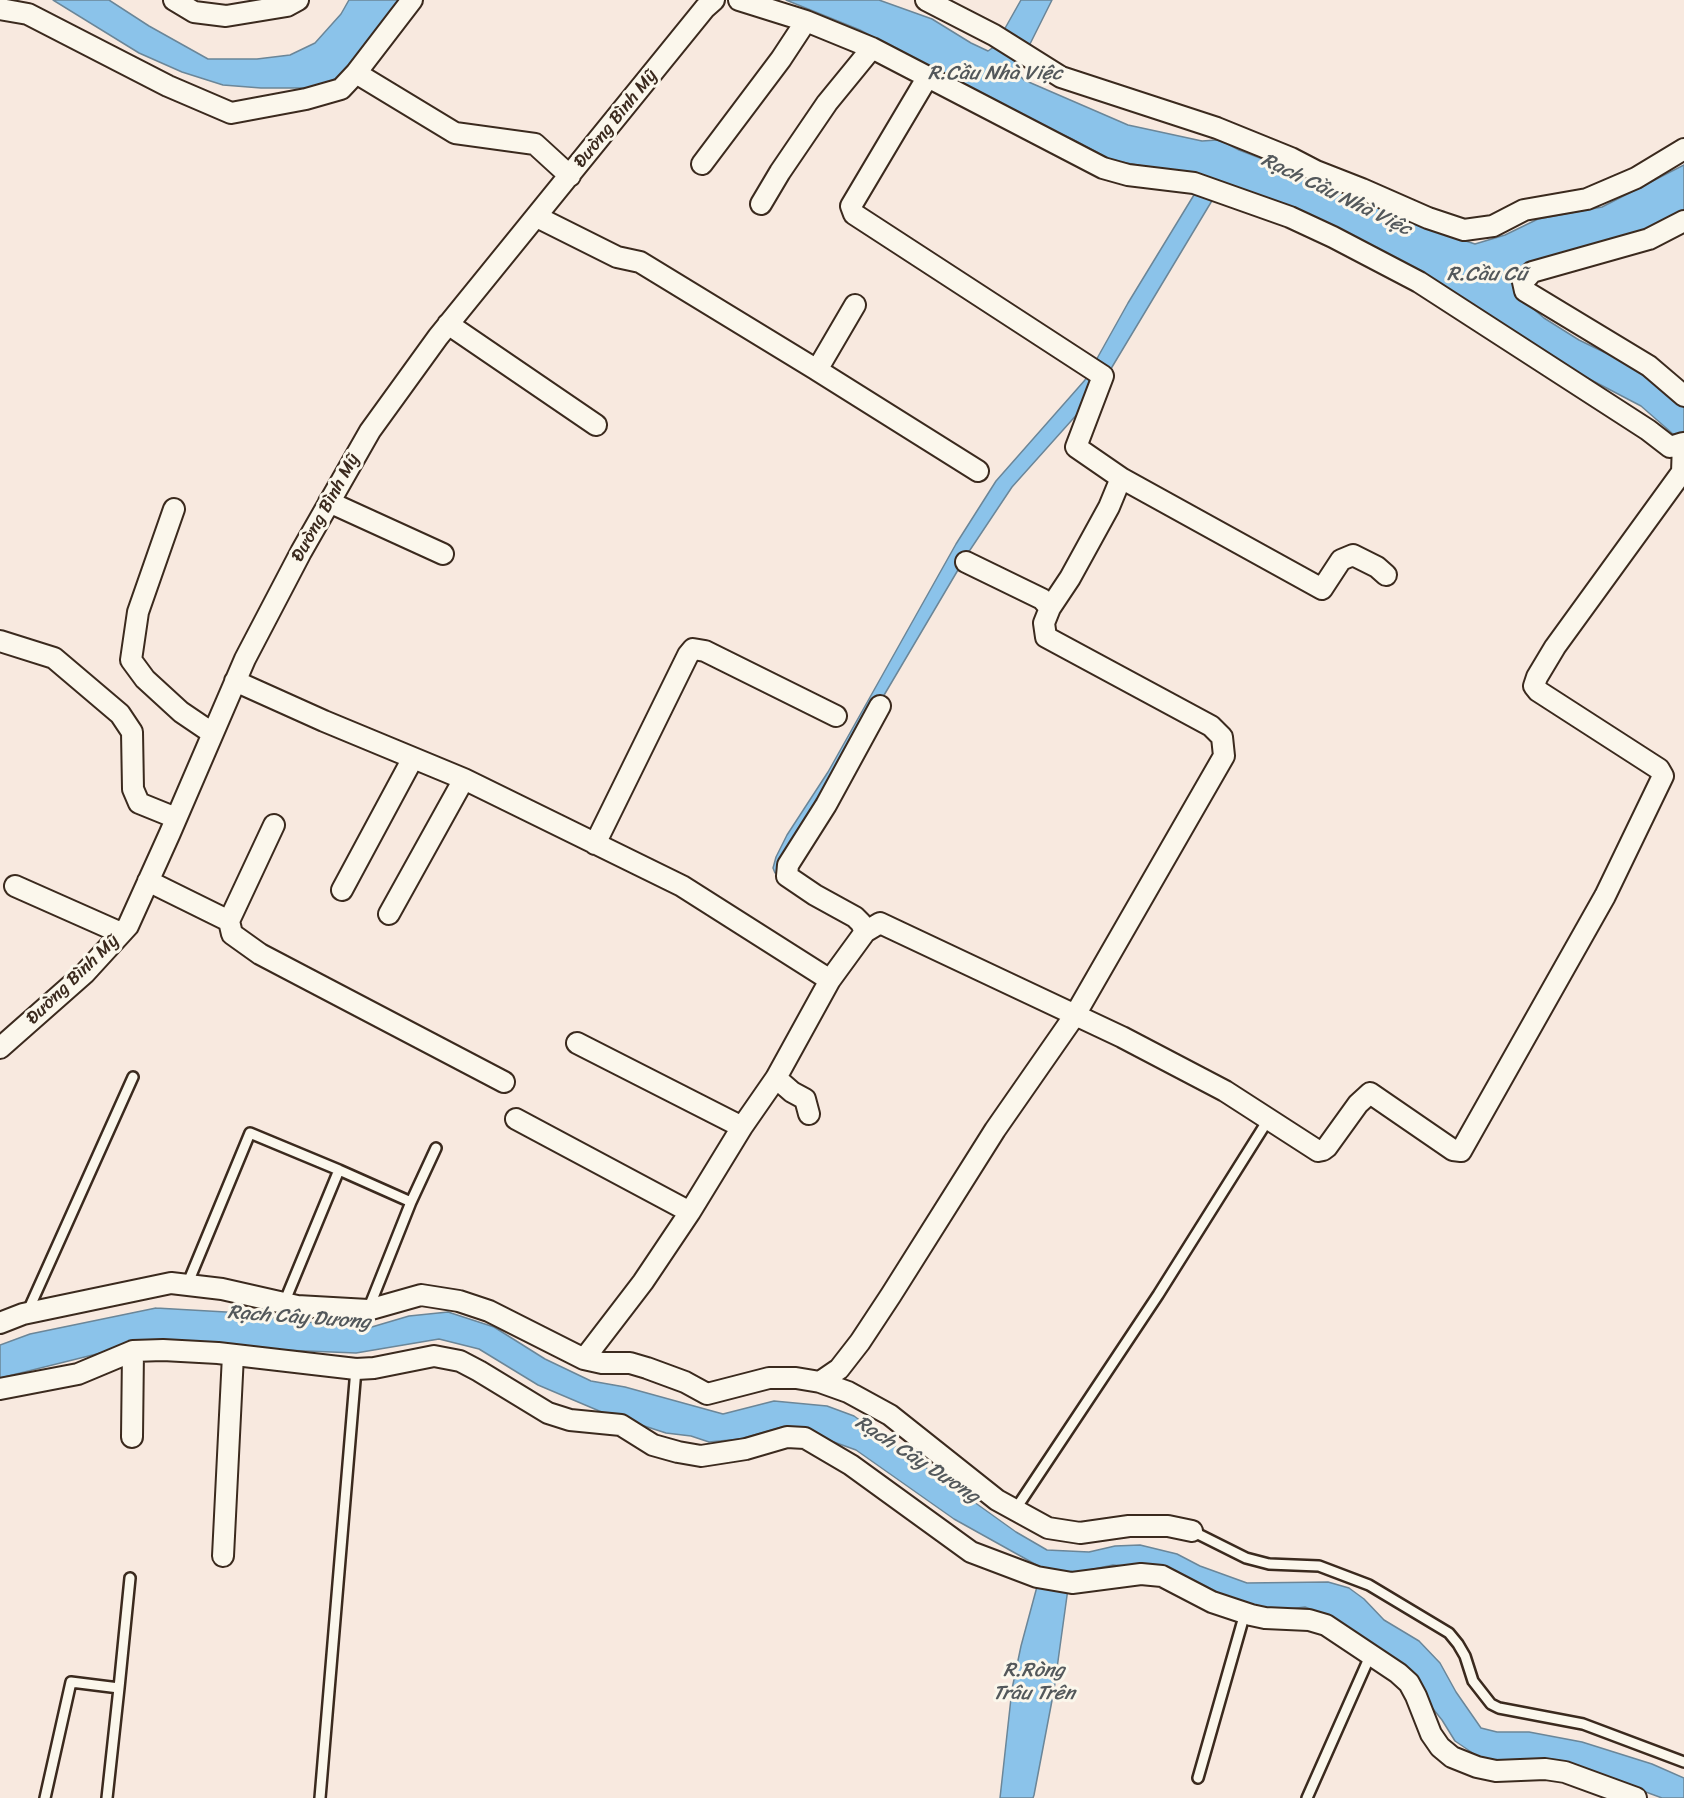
<!DOCTYPE html>
<meta charset="utf-8">
<style>
body{margin:0}
canvas{display:block;background:#f8e9df}
</style>
<canvas width="1684" height="1798"></canvas>
<script>
const c = document.querySelector('canvas').getContext('2d');
c.lineJoin = 'round';
function paint(path, color) { c.fillStyle = color; c.fill(path, 'evenodd'); }
const toPath = rows => new Path2D(rows.map(r => 'M' + r).join(''));
function strokePath(path, color, width, dash) { c.strokeStyle = color; c.lineWidth = width; c.lineCap = dash ? 'butt' : 'round'; c.setLineDash(dash || []); c.stroke(path); }
function label(font, color, halo, rows, align = 'center') {
  c.font = font + ' Sriracha,sans-serif'; c.lineWidth = 6; c.setLineDash([]); c.textBaseline = 'middle'; c.strokeStyle = halo; c.fillStyle = color; for (const [text, x, y, turn = 0] of rows) {
    c.save(); c.translate(x, y); c.rotate((+turn || 0) * Math.PI / 180); c.textAlign = isNaN(turn) ? turn : align; if (halo) c.strokeText(text, 0, 0); c.fillText(text, 0, 0); c.restore();
  }
}
const water = toPath([
 [53,0,109,0,149,26,208,59,257,59,290,55,315,43,341,14,349,0,409,0,368,51,337,78,316,88,261,88,223,85,182,72,139,53,53,0],
 [786,0,879,0,932,19,971,43,988,51,995,46,1021,0,1052,0,1018,68,1019,75,1024,80,1128,125,1202,141,1217,140,1226,143,1239,150,1325,183,1412,219,1432,230,1475,244,1505,235,1538,219,1602,207,1684,165,1684,216,1671,222,1531,267,1523,300,1544,318,1579,340,1643,371,1684,402,1684,440,1673,434,1641,406,1574,371,1471,304,1402,264,1236,187,1219,189,1097,392,1012,487,968,553,779,873,775,873,773,868,776,857,787,835,828,772,956,544,996,481,1085,380,1128,303,1197,190,1195,176,1111,160,1072,139,1009,111,860,30,786,0],
 [156,1308,226,1312,365,1329,409,1316,448,1312,494,1327,545,1359,591,1381,625,1387,723,1414,774,1401,827,1406,854,1416,1016,1532,1047,1550,1089,1552,1115,1546,1140,1545,1177,1554,1200,1566,1247,1583,1328,1582,1349,1588,1364,1599,1384,1620,1419,1641,1440,1663,1456,1692,1481,1728,1497,1732,1529,1732,1582,1742,1652,1764,1684,1778,1684,1798,1662,1798,1616,1781,1480,1758,1455,1741,1442,1720,1392,1658,1330,1617,1305,1607,1273,1611,1216,1595,1154,1568,1113,1565,1070,1574,1054,1690,1034,1795,1033,1798,1000,1798,1012,1689,1021,1646,1042,1568,954,1519,856,1450,831,1441,812,1430,786,1426,740,1439,709,1442,691,1436,666,1433,604,1413,538,1385,479,1349,439,1339,356,1353,258,1349,153,1340,0,1378,0,1345,30,1334,156,1308]
]);
paint(water, '#8bc3ea');
strokePath(water, '#6b8698', 1.5);
const service = toPath([
 [187,1285,250,1133,339,1170,411,1202],
 [284,1303,339,1170],
 [368,1310,411,1202,436,1148],
 [27,1313,133,1077],
 [1015,1510,1158,1295,1268,1120],
 [1192,1531,1246,1558,1269,1564,1319,1566,1369,1585,1449,1633,1458,1644,1465,1656,1473,1681,1491,1704,1499,1708,1583,1724,1684,1762],
 [119,1688,130,1578],
 [1198,1778,1245,1613],
 [45,1798,71,1682,119,1688,107,1798],
 [320,1798,356,1369],
 [1307,1798,1370,1656]
]);
const minor = toPath([
 [174,0,194,12,226,16,287,6,298,0],
 [739,0,806,21,872,48,1103,168,1128,175,1194,183,1290,217,1333,237,1419,282,1648,430,1670,447,1683,443,1682,472,1684,472],
 [926,0,994,35,1061,77,1217,128,1291,158,1316,171,1362,189,1428,218,1464,230,1493,226,1524,210,1587,199,1636,178,1684,149],
 [0,9,28,14,168,86,231,113,306,99,341,89,356,73,412,0],
 [356,73,455,133,535,144,570,176],
 [927,78,851,206,854,214,1103,376,1076,447,1121,478,1109,507,1070,578,1050,608],
 [702,164,781,59,806,21],
 [761,204,780,172,827,103,872,48],
 [537,217,617,257,640,262,817,370],
 [1684,221,1649,239,1532,272,1523,282,1525,291,1649,366,1684,396],
 [855,305,817,370,978,471],
 [448,324,596,425],
 [1121,478,1322,589,1341,560,1353,555,1377,567,1386,575],
 [329,502,443,554],
 [174,509,138,612,131,660,145,679,181,712,212,733],
 [0,641,54,658,120,714,132,732,133,789,139,803,176,818],
 [235,681,324,721,464,779,682,886,830,980],
 [274,825,229,921,232,934,260,954,504,1082],
 [595,844,688,655,693,649,705,651,836,716],
 [148,881,229,921],
 [15,886,121,933],
 [342,890,413,758],
 [389,914,464,779],
 [865,932,861,923,855,917,815,895,787,876,788,865,826,805,880,706],
 [577,1043,742,1127],
 [0,1048,85,973,128,926,170,833,245,659,301,552,370,431,438,337,705,8,714,0],
 [776,1078,792,1092,805,1099,809,1114],
 [516,1119,690,1212],
 [0,1323,23,1314,171,1283,222,1289,297,1306,368,1310,421,1295,459,1301,489,1311,584,1359,602,1363,630,1363,647,1368,685,1382,707,1394,769,1378,796,1378,820,1382,839,1369,860,1342,891,1295,995,1130,1075,1015,1224,756,1222,737,1211,726,1046,637,1044,623,1050,608,1042,599,966,562],
 [584,1359,643,1282,690,1212,742,1127,776,1078,830,980,865,932,880,923,1122,1037,1225,1091,1318,1151,1323,1150,1327,1147,1358,1104,1370,1093,1453,1150,1461,1151,1605,896,1663,776,1659,769,1538,691,1534,686,1537,677,1555,647,1682,472],
 [820,1382,848,1392,890,1415,997,1500,1048,1528,1080,1533,1129,1526,1168,1526,1192,1531],
 [0,1389,78,1374,133,1351,163,1350,218,1353,356,1369,374,1368,434,1356,460,1361,479,1371,548,1413,570,1420,621,1425,653,1445,678,1452,701,1456,746,1449,787,1437,805,1438,851,1465,971,1552,1037,1577,1072,1583,1141,1574,1162,1576,1212,1602,1251,1615,1265,1618,1309,1620,1326,1625,1398,1673,1409,1683,1416,1696,1431,1734,1440,1747,1452,1757,1477,1767,1496,1771,1545,1769,1565,1772,1636,1798],
 [132,1437,133,1351],
 [223,1556,233,1355]
]);
strokePath(service, '#3b2a1e', 14);
strokePath(minor, '#3b2a1e', 24);
strokePath(service, '#fbf7ec', 9);
strokePath(minor, '#fbf7ec', 20);
label('18px', '#3b2a1e', '#fbf7ec', [
 ["Đường Bình Mỹ",616,119,-51],
 ["Đường Bình Mỹ",326,508,-61],
 ["Đường Bình Mỹ",73,980,-44]
]);
label('italic 20px', '#53585b', '#fbf7ec', [
 ["R.Cầu Nhà Việc",995,74],
 ["Rạch Cầu Nhà Việc",1336,195,26],
 ["R.Cầu Cũ",1487,275],
 ["Rạch Cây Dương",299,1318,4],
 ["Rạch Cây Dương",917,1460,33],
 ["R.Ròng",1034,1671],
 ["Trâu Trên",1034,1694]
]);
</script>
